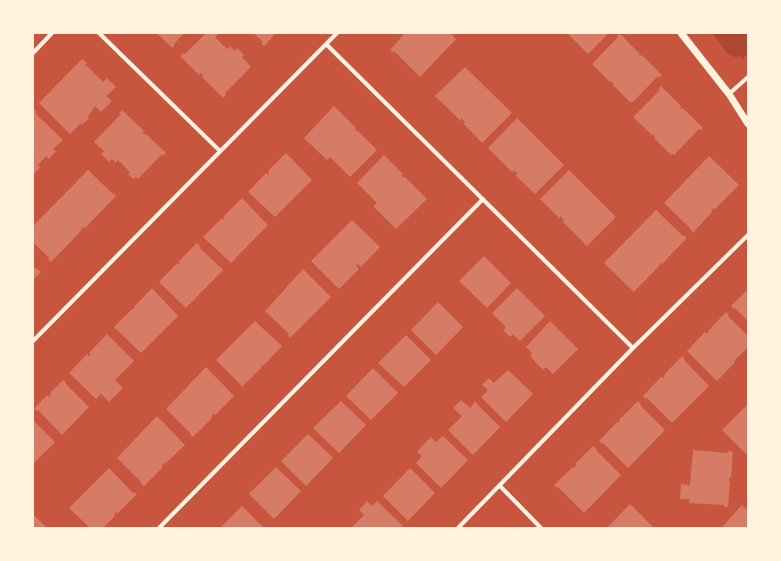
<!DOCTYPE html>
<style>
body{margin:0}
#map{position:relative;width:781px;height:561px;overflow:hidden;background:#c8553d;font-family:"Asap Condensed",sans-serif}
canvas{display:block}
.frame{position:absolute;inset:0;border:34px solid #fff3e0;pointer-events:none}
</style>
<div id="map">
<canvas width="781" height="561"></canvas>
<div class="frame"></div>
</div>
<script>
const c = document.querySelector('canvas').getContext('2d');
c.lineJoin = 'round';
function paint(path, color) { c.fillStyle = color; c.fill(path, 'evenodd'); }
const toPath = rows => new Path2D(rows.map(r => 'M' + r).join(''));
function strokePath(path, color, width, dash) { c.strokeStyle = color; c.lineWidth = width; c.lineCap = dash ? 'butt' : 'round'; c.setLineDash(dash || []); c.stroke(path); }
paint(toPath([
 [712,33,748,33,748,54,742,59,741,56,735,57,728,54]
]), '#ae4732');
paint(toPath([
 [157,33,184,33,174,44,175,45,172,48],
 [206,33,216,33,218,34,215,37,227,49,230,46,235,51,237,48,244,55,242,57,251,67,225,93,226,95,223,98,202,77,203,75,201,73,199,75,180,56,183,53,185,54],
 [253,33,276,33,264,46,261,43,263,42],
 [405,33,450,33,456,39,420,77,394,51,393,53,390,50],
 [567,33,609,33,588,54],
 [620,34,640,54,639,55,640,56,642,55,662,75,659,78,658,76,633,102,630,102,613,85,614,84,611,81,610,82,593,65,593,63,618,37,617,36],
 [82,59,87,63,85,64,103,82,107,78,116,87,106,96,112,101,101,112,95,106,88,116,89,118,82,125,81,123,70,134,39,103],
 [465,67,512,113,482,143,463,123,466,123,461,118,461,121,435,96],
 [661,86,681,106,680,108,682,109,683,108,703,128,700,130,699,129,674,155,673,154,671,155,654,138,655,137,653,134,652,135,634,118,634,116,660,90,658,89],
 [334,106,356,128,355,129,356,131,358,131,377,150,350,177,330,157,327,160,304,138],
 [33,108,37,112,36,114,63,140,53,149,56,151,49,159,46,156,38,165,40,167,33,175],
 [122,110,144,131,142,133,144,134,145,135,146,134,166,153,163,156,162,154,138,179,136,177,133,179,128,174,130,172,118,160,116,163,112,159,109,162,101,154,104,151,94,142,121,114,119,113],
 [517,118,564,165,535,194,515,175,518,174,513,170,513,173,488,148],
 [286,153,312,180,275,217,248,192,266,173,268,175,269,174,268,171],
 [384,155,403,174,401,176,403,177,405,177,427,199,396,229,373,206,377,203,357,183],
 [709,156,739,185,714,210,714,208,711,211,712,212,693,233,690,229,690,228,664,203],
 [88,170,113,194,114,193,116,196,85,228,83,227,81,229,82,230,51,262,48,259,49,258,33,242,33,226],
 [569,170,616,217,587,246,562,221,565,221,560,216,560,219,540,199],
 [242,198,268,225,231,263,203,237,222,218,223,220,225,218,223,217],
 [656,210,683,236,684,235,687,238,662,264,660,263,659,266,634,292,604,263],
 [352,220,380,247,361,267,358,264,356,266,359,269,339,289,311,261],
 [197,243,200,246,199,247,223,270,186,308,159,282,177,263,178,265,180,263,178,262],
 [484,256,511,283,487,308,459,281],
 [33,266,41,272,33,280],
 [303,269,331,297,311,317,309,316,310,318,290,338,288,335,289,334,265,311],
 [152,288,178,316,141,353,114,327,132,309,135,309,134,307],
 [517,288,545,316,520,341,513,334,510,337,503,330,506,327,492,313],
 [748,289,748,321,735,308,734,309,731,306],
 [438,302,463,327,436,355,411,330],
 [726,312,729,315,728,316,748,336,748,347,734,361,735,362,717,381,687,351,705,332,707,334,709,332,708,331],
 [255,321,282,346,263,366,261,365,261,368,242,387,240,384,216,360],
 [550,321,578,349,553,374,546,367,543,370,530,356,532,353,526,347],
 [107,334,134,361,115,380,123,388,109,402,101,394,96,399,69,373,87,354,89,356,91,354,89,353],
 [406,335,431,360,404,387,378,363],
 [682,356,685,359,684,360,709,386,672,423,647,398,646,399,643,396,661,377,663,378,665,376,664,375],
 [206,367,234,396,215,415,213,414,211,417,212,418,193,437,190,435,191,434,166,409],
 [373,368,398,393,371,420,346,396],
 [508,370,533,394,506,422,481,397,488,390,482,385,489,378,494,383],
 [63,380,66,382,65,383,89,407,62,435,38,410,37,411,34,409,47,395,49,397,50,396,51,394,50,393],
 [461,400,470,408,475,402,500,427,473,455,448,430,462,416,453,408],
 [341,401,366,425,339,453,313,428],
 [638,401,641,404,640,405,665,430,628,468,603,443,602,444,599,441,617,422,618,423,620,421,619,420],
 [748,404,748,456,722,430],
 [157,416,185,445,165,464,164,463,163,464,162,466,163,467,144,486,141,484,142,483,117,458],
 [33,420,55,442,33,464],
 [308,434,333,458,306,486,281,461],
 [443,436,468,460,441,488,416,463,422,456,417,452,424,444,431,437,436,442],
 [593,446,597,449,596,450,621,475,584,513,558,487,557,488,554,485,573,467,574,468,576,466,575,464],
 [693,450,728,453,728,451,733,452,731,478,729,478,729,481,730,481,728,507,724,507,724,505,689,503,689,499,680,499,681,484,690,485],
 [276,467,301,491,274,519,249,494],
 [109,468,133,493,134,492,137,494,117,514,116,512,115,514,114,515,115,516,103,528,90,528,69,508],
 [410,468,435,493,408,521,383,496],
 [367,501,372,506,377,501,403,526,401,528,351,528,364,515,359,510],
 [630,504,654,528,607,528],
 [742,505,748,511,748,528,721,528],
 [242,506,264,528,220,528],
 [35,516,47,528,33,528,33,518]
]), '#d67c66');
strokePath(toPath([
 [99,33,220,151],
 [326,44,633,348],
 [33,53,52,33],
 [729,94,748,77],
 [33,341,337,33],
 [500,486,541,528],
 [159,528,483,199],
 [458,528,633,348,748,235]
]), '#fff3e0', 4);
strokePath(toPath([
 [681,33,729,94,748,124]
]), '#fff3e0', 7);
</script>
